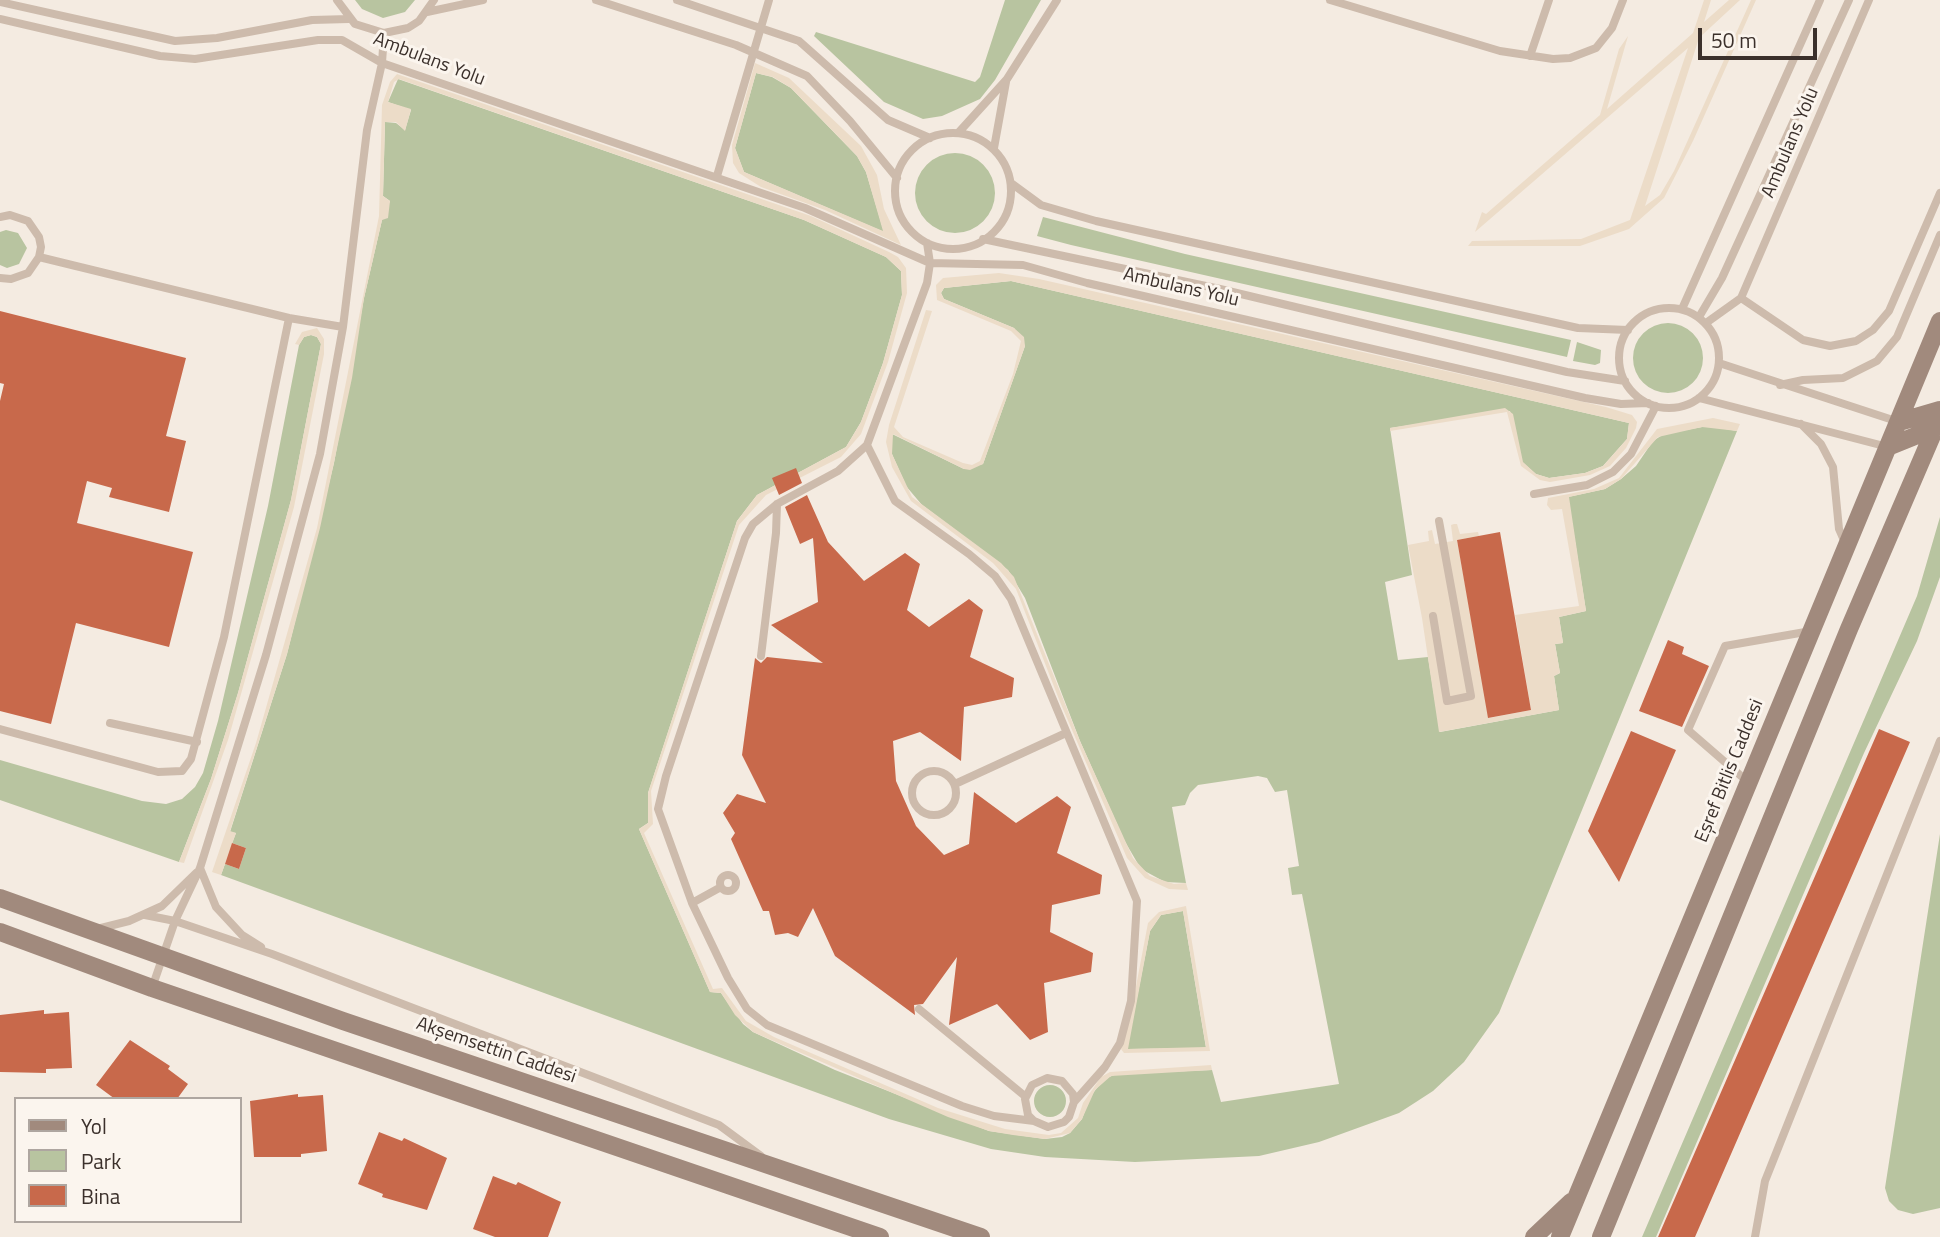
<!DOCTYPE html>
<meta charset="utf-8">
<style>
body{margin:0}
#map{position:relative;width:1940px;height:1237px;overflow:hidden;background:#f4ebe1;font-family:"Titillium Web",sans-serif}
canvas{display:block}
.legend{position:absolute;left:14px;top:1097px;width:228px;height:126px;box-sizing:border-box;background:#fbf5ee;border:2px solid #aea6a0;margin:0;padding:9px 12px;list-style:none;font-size:21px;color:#3b302b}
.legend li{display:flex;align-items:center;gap:14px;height:35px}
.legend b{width:35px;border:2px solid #aea6a0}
.scale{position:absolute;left:1698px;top:28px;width:119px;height:32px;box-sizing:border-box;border:4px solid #3b302b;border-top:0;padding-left:9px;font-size:21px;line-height:24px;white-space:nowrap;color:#3b302b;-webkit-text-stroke:5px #fbf5ee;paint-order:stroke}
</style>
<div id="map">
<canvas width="1940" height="1237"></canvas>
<ul class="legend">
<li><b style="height:9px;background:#a18a7d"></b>Yol</li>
<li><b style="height:19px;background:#b8c4a0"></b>Park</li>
<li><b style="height:19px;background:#c8694b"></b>Bina</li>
</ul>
<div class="scale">50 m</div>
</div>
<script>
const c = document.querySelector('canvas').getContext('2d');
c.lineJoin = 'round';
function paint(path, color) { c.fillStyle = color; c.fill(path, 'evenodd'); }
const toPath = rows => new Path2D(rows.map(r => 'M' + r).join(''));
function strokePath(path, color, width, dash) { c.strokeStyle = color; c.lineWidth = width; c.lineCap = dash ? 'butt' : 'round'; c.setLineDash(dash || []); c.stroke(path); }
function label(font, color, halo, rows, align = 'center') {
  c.font = font + ' "Titillium Web",sans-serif'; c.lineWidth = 6; c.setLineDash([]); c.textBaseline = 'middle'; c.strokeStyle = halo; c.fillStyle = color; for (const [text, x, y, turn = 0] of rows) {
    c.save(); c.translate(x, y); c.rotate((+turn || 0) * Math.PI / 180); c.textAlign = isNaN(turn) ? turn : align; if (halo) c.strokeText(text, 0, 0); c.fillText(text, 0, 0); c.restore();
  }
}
paint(toPath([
 [355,0,415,0,405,12,383,18,362,9],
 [1005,0,1041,0,995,80,980,99,942,116,923,119,884,102,814,36,816,32,975,82,980,77],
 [756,73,772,77,791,88,857,156,866,172,884,232,744,172,735,148],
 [398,79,804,220,886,257,901,271,902,295,883,363,861,422,846,447,757,495,737,521,648,793,648,823,639,829,710,992,721,993,743,1024,753,1032,835,1070,989,1131,1045,1139,1062,1137,1070,1133,1082,1119,1090,1097,1104,1079,1117,1074,1212,1070,1221,1102,1339,1084,1302,894,1292,895,1288,868,1299,866,1287,790,1275,792,1267,778,1258,776,1198,785,1190,793,1185,805,1172,807,1186,883,1165,882,1141,869,1124,840,1080,741,1025,598,1008,570,922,505,906,486,892,454,892,434,964,469,983,464,1025,346,1014,328,944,299,941,293,944,288,1011,281,1629,423,1627,439,1603,466,1585,473,1549,478,1536,474,1522,462,1510,411,1390,428,1412,575,1385,582,1398,660,1428,657,1440,732,1559,710,1554,676,1560,673,1555,644,1563,643,1559,617,1586,611,1568,497,1605,489,1621,479,1636,466,1653,441,1664,434,1708,426,1737,431,1499,1013,1464,1062,1433,1091,1399,1113,1319,1142,1259,1156,1135,1162,1045,1157,991,1149,889,1119,221,875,225,864,239,869,246,848,232,843,236,833,230,832,287,654,334,463,364,298,382,220,390,201,383,196,385,122,396,123,405,130,411,110,388,102],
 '915 193a40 40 0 1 1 80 0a40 40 0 1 1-80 0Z',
 [1043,217,1185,254,1571,340,1567,357,1071,245,1037,236],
 [6,230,18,233,27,248,19,264,7,268,0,265,0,232],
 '1633 358a35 35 0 1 1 70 0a35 35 0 1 1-70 0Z',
 [311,335,317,337,321,344,291,500,238,693,211,779,179,862,0,800,0,760,142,801,166,804,182,799,195,787,203,773,218,721,268,506,299,345,304,337],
 [1577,342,1601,350,1600,363,1595,365,1573,361],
 [1940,517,1940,577,1917,641,1864,753,1656,1237,1642,1237,1917,596],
 [1940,834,1940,1208,1913,1214,1898,1210,1889,1201,1885,1188],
 [1183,911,1206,1048,1127,1049,1150,931,1161,915],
 '1034 1101a16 16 0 1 1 32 0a16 16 0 1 1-32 0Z'
]), '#b8c4a0');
paint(toPath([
 [1704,0,1711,0,1704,22,1729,0,1740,0,1699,38,1645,206,1660,195,1674,171,1751,0,1756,0,1693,141,1664,198,1629,229,1580,246,1468,246,1472,241,1581,239,1630,220,1688,48,1475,232,1482,212,1486,214,1600,115,1619,49,1628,36,1607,109,1693,33],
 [755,63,789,78,861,146,877,175,884,209,901,245,825,210,761,187,739,173,733,163,732,145],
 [756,73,773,77,791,88,857,156,866,172,883,231,744,172,735,148],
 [397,74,811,216,889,252,898,257,906,268,907,293,888,362,861,434,841,457,766,495,739,525,651,791,653,824,644,833,713,989,722,988,746,1021,774,1037,938,1108,1005,1129,1049,1135,1061,1133,1078,1118,1083,1103,1101,1077,1110,1072,1211,1065,1212,1070,1111,1076,1095,1090,1082,1119,1070,1133,1045,1139,1013,1135,989,1131,948,1117,753,1032,735,1015,721,993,710,992,639,829,648,823,648,793,737,521,757,495,846,447,861,422,883,363,902,295,901,271,886,257,804,220,399,79,394,82,388,102,411,109,405,131,396,122,385,122,383,196,390,201,388,218,382,220,364,298,352,378,320,528,287,654,230,831,236,833,221,875,212,872,256,743,317,528,379,216,382,105,390,82],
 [999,273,1039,279,1606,407,1632,415,1637,422,1636,428,1626,448,1610,466,1590,475,1550,482,1540,480,1521,466,1507,412,1390,431,1390,428,1505,408,1513,414,1523,462,1536,474,1549,478,1585,473,1603,466,1627,439,1629,423,1011,281,944,288,941,293,944,299,1014,328,1024,337,1025,346,983,464,970,470,964,469,893,434,892,454,912,497,1001,563,1014,577,1080,741,1133,858,1150,876,1174,884,1186,883,1188,890,1169,889,1145,878,1127,858,1060,702,1016,589,993,563,911,501,892,467,886,442,889,425,926,310,932,311,894,427,903,437,963,463,972,465,980,461,1013,374,1021,341,1011,331,937,300,936,285,943,278],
 [317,328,324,339,324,354,294,507,228,740,184,863,179,862,211,779,238,693,291,500,321,344,317,337,311,335,304,337,299,345,295,344,302,332],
 [1713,418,1740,424,1737,431,1702,427,1658,437,1621,479,1605,489,1569,497,1586,611,1559,617,1563,643,1555,644,1560,673,1554,676,1559,710,1439,732,1422,618,1408,545,1429,541,1428,531,1432,530,1435,544,1453,541,1451,525,1454,524,1457,524,1460,534,1478,532,1479,536,1457,540,1489,718,1531,710,1515,615,1579,606,1562,509,1551,510,1547,505,1548,498,1594,489,1619,478,1657,429],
 [1186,906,1210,1051,1124,1053,1121,1049,1130,1018,1148,923,1159,912],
 [1183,911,1206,1047,1128,1049,1150,931,1161,915]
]), '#ecdcc8');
paint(toPath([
 [0,311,186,358,166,436,186,441,169,512,109,497,112,488,87,481,77,523,193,552,169,647,76,623,51,724,0,711,0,401,4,384,0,383],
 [796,468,802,483,779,495,772,478],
 [807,495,828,542,864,581,905,553,920,564,907,610,929,627,969,599,983,610,970,657,1014,678,1012,697,964,707,961,761,920,732,893,741,896,781,916,826,944,855,969,844,974,792,1016,823,1057,796,1071,807,1057,853,1102,875,1100,894,1052,905,1050,932,1093,953,1091,972,1044,983,1048,1032,1030,1040,997,1004,949,1025,957,957,923,1004,914,1005,915,1015,835,956,813,908,798,937,788,933,775,935,769,911,763,911,731,839,735,833,723,813,737,794,766,803,742,755,755,658,761,663,767,657,823,663,771,625,818,602,813,538,800,544,785,507],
 [1500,532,1531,710,1488,718,1457,540],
 [1668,640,1684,647,1682,654,1709,666,1682,727,1639,711],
 [1879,729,1910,742,1695,1237,1658,1237],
 [1631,731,1676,750,1619,882,1588,831],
 [232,843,246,848,239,869,225,864],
 [44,1010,44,1014,69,1012,72,1068,46,1069,46,1073,0,1072,0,1015],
 [130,1040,170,1066,168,1069,188,1084,177,1099,115,1099,96,1085],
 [298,1094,298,1097,323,1095,327,1151,301,1154,301,1157,254,1157,250,1101],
 [379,1132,402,1141,404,1138,447,1158,427,1210,382,1197,383,1194,358,1184],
 [493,1176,516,1185,518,1182,561,1202,548,1237,495,1237,473,1229]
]), '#c8694b');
strokePath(toPath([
 [337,0,355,24,384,33,408,28,419,21,434,0],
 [596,0,736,45,807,76,850,121,897,178],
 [677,0,799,41,888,120,930,138],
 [1330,0,1500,51,1553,59,1570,58,1596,48,1612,28,1623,0],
 [0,2,175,41,217,38,312,20,349,19],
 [427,12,483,0],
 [0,19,160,56,195,59,318,40,342,40,382,63,805,208,930,263,1023,265,1087,283,1585,398,1621,404,1648,403],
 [1530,56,1549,0],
 [959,132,1007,79,1057,0],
 '895 191a58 58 0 1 1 116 0a58 58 0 1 1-116 0Z',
 [994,148,1006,82],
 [717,176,769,0],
 [1011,183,1041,205,1096,221,1578,328,1628,330],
 [0,217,10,215,28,221,39,237,41,247,39,257,28,273,11,279,0,278],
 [983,239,1220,289,1567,372,1625,381],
 [927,243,930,263,927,283,867,445,838,471,777,504,753,524,745,538,666,776,658,809,692,903,728,978,747,1009,767,1025,962,1106,994,1116,1034,1121],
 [39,257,289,318,343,327],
 [1741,298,1803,340,1830,346,1856,341,1873,330,1889,311,1940,193],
 '1619 358a50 50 0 1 1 100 0a50 50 0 1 1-100 0Z',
 [1682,309,1820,0],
 [1699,317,1722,278,1849,0],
 [1706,323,1741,298,1869,0],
 [1719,363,1899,422],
 [1780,385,1803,380,1843,378,1877,361,1897,337,1940,235],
 [1699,398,1888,447],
 [1801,424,1821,444,1833,467,1839,529,1846,545],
 [867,445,895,501,969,554,995,576,1011,599,1137,901,1131,1001,1120,1043,1105,1067,1074,1102,1069,1117,1064,1122,1048,1127,1034,1121,1028,1115,1025,1099,1032,1085,1047,1078,1062,1081,1073,1094,1074,1102],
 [1534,494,1587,485,1613,472,1631,454,1656,406],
 [1433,616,1447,701,1471,696,1439,521],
 [761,656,776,533,777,504],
 [110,723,197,742],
 [0,729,158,772,182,771,191,759,224,637,289,318],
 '912 793a22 22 0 1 1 44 0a22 22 0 1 1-44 0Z',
 [1748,782,1688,730,1725,646,1811,631],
 [955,784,1066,733],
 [200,868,216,907,242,935,261,947],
 '720 883a8 8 0 1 1 16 0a8 8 0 1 1-16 0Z',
 [692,903,721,887],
 [145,915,175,921,272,954,719,1125,761,1156],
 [97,929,129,921,162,906,196,873],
 [152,988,175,921,200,868,266,655,320,454,343,327,367,130,382,63,384,33],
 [919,1009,1026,1097],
 [1755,1237,1765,1181,1940,741]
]), '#cdbbac', 8);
strokePath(toPath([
 [1899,422,1940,410],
 [1888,447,1935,428],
 [0,898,343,1021,981,1237],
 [0,932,152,988,880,1237],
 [1534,1237,1571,1202],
 [1560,1237,1940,321],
 [1601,1237,1849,629,1940,417]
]), '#a18a7d', 18);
label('19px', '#3b302b', '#fbf5ee', [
 ["Ambulans Yolu",429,60,21],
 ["Ambulans Yolu",1791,143,-67],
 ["Ambulans Yolu",1181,288,13],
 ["Eşref Bitlis Caddesi",1730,771,-68],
 ["Akşemsettin Caddesi",496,1051,19]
]);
</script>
